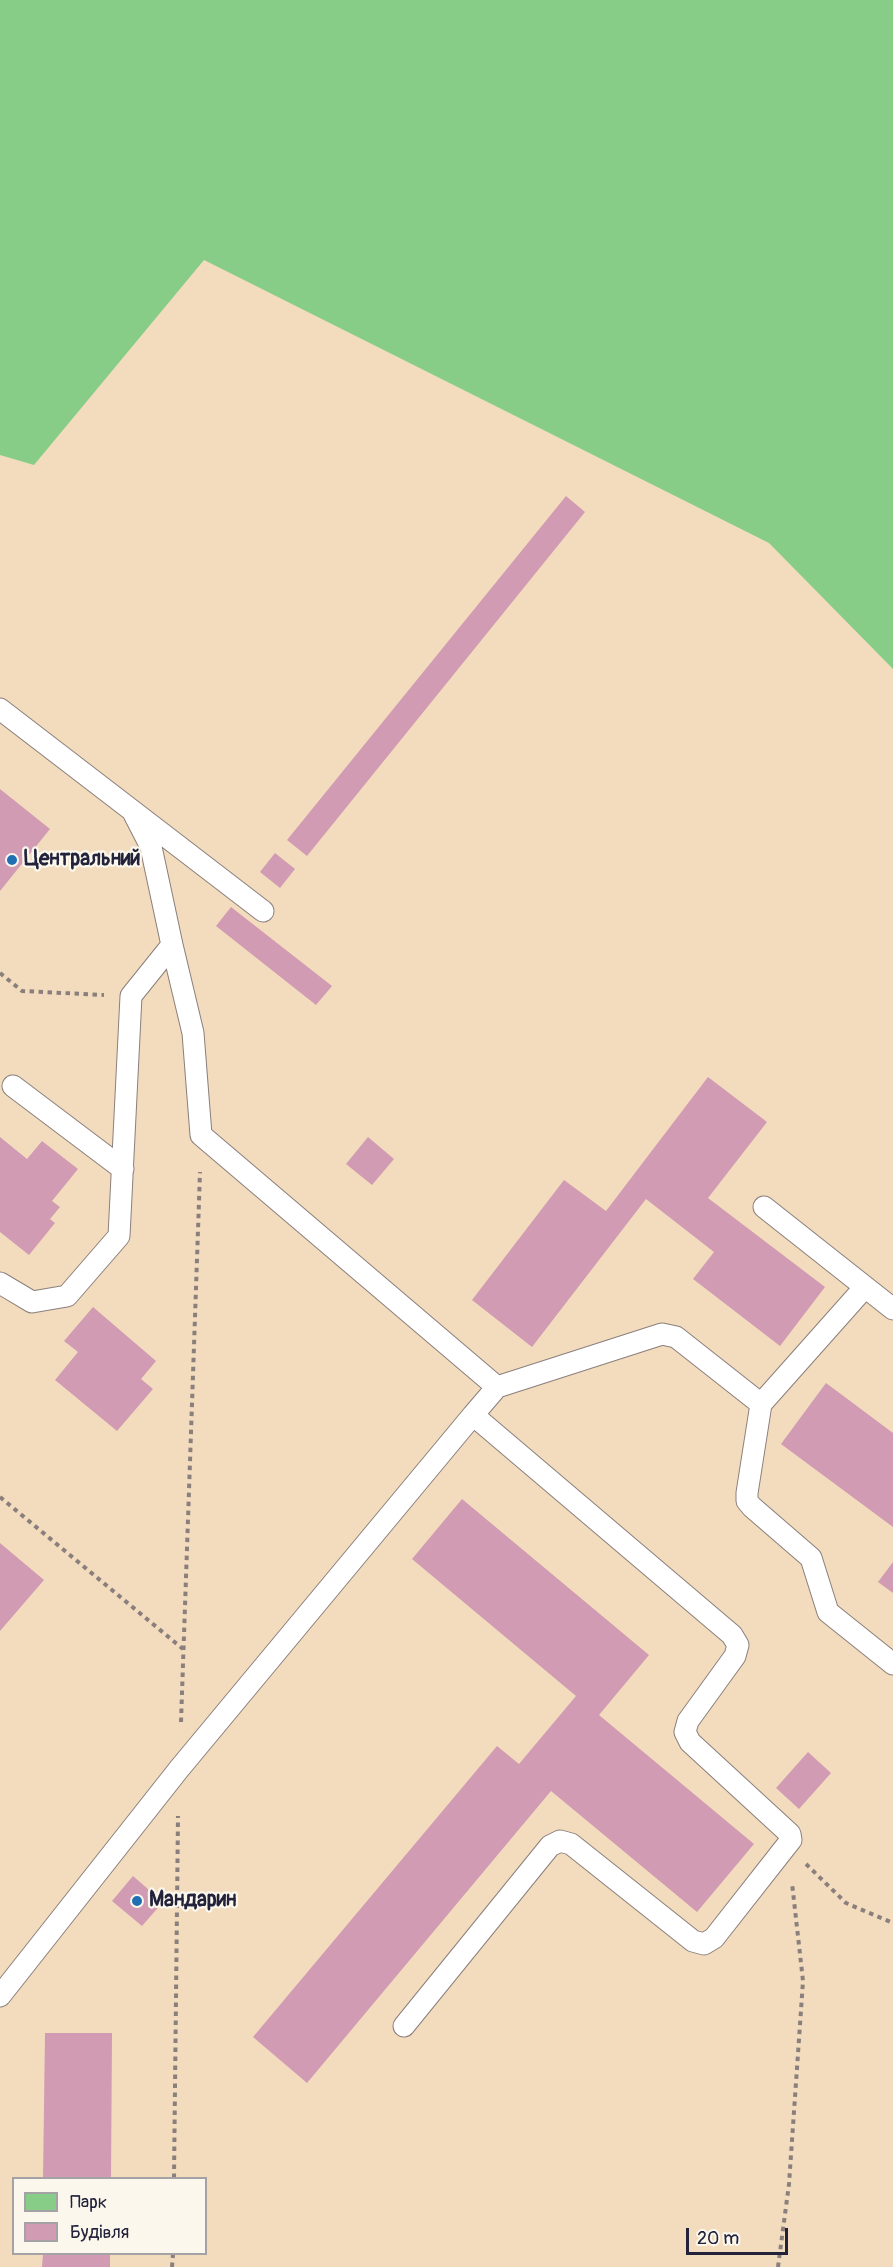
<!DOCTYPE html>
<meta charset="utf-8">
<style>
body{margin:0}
#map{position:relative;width:893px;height:2267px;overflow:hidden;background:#f3dcbd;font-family:Pangolin,sans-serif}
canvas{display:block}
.legend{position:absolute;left:12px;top:2177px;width:195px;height:78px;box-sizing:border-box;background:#fbf7ec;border:2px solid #a4a2a5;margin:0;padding:8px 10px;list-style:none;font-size:18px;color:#22223b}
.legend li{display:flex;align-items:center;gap:12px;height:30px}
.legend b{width:30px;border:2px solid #a4a2a5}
.scale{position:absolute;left:686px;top:2228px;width:102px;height:27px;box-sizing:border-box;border:3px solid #22223b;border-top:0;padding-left:8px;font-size:18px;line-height:21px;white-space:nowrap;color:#22223b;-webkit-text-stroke:4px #fbf7ec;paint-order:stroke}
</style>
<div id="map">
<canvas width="893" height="2267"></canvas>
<ul class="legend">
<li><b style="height:16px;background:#87cd87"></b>Парк</li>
<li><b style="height:16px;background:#d09bb3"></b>Будівля</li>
</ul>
<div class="scale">20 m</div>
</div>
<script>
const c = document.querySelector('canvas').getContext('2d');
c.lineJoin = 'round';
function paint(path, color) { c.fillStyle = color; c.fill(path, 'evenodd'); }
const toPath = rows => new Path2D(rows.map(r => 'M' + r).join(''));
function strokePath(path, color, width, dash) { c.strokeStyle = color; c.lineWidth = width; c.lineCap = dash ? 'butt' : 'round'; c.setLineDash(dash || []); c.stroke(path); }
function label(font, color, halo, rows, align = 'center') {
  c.font = font + ' Pangolin,sans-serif'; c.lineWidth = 4.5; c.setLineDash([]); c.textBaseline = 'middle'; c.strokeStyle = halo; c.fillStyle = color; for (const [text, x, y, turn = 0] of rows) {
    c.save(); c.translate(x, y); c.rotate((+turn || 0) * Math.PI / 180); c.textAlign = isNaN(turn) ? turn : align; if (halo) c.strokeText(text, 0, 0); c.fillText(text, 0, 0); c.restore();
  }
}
paint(toPath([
 [0,0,893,0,893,669,769,543,204,260,34,465,0,455]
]), '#87cd87');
paint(toPath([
 [566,496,585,512,307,856,287,840],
 [0,789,50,829,0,891],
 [275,853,295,869,280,888,260,872],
 [231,907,332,986,316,1005,216,926],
 [708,1077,767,1122,708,1198,825,1287,780,1346,693,1279,714,1252,646,1199,532,1347,472,1300,564,1180,606,1211],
 [0,1137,27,1159,42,1141,78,1169,52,1201,60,1207,50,1219,55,1223,29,1255,0,1232],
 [368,1137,394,1159,372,1185,346,1164],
 [93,1307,156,1361,141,1379,153,1389,117,1431,55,1380,78,1352,64,1341],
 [826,1383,893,1433,893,1527,781,1444],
 [462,1499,649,1655,599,1715,754,1844,697,1912,551,1791,307,2083,253,2037,497,1746,519,1764,576,1696,412,1559],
 [0,1543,44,1580,0,1631],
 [893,1562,893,1593,878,1582],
 [808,1752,831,1773,799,1809,776,1788],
 [133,1876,163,1902,142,1926,112,1901],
 [45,2033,112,2033,111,2178,43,2178],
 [43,2254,110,2254,110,2267,42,2267]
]), '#d09bb3');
const lane = toPath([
 [0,709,263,911],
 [134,814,151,847,172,945,193,1033,201,1135,497,1387,473,1415,732,1635,738,1645,735,1656,688,1721,685,1732,690,1742,790,1834,791,1840,787,1845,714,1938,704,1944,693,1941,571,1844,560,1841,550,1846,404,2026],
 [13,1086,123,1169],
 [764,1207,893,1309],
 [0,1283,32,1302,67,1296,119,1236,131,996,172,945],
 [497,1387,662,1334,676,1337,761,1404,747,1493,747,1501,752,1507,811,1558,828,1612,893,1664],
 [761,1404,865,1287],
 [0,1996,179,1769,473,1415]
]);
strokePath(lane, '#8a7f7c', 23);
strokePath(toPath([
 [0,973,22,991,104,995],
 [0,1497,183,1649],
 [181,1722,200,1172],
 [806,1864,846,1903,893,1923],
 [174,2178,178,1816],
 [172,2267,173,2254],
 [778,2267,789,2184,803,1981,792,1883]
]), '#8a7f7c', 4, [4.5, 4.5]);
strokePath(lane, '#fff', 21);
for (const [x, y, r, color] of [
 [12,860,6,"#1f6fb2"],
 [137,1901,6,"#1f6fb2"]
]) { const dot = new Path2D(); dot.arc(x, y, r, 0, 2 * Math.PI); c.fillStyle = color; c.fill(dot); strokePath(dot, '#fbf7ec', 2); }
label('bold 21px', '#22223b', '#fbf7ec', [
 ["Центральний",24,860],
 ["Мандарин",149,1901]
], 'left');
</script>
